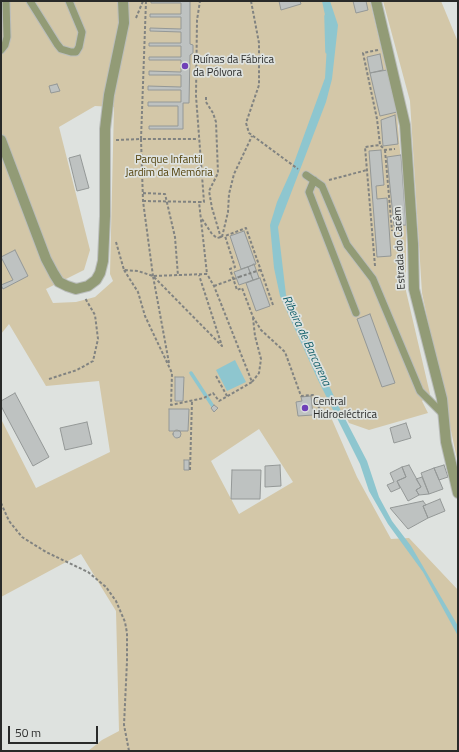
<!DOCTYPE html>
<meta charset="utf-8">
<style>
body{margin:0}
#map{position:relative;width:459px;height:752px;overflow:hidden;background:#dee2df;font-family:"Titillium Web",sans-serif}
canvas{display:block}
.frame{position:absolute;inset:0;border:2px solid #292a29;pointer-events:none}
.scale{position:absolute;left:8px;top:726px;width:90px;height:18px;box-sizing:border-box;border:2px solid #292a29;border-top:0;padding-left:5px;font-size:12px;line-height:14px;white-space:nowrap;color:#292a29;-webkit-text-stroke:3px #dee2df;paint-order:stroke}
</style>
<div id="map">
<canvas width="459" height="752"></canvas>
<div class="frame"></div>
<div class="scale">50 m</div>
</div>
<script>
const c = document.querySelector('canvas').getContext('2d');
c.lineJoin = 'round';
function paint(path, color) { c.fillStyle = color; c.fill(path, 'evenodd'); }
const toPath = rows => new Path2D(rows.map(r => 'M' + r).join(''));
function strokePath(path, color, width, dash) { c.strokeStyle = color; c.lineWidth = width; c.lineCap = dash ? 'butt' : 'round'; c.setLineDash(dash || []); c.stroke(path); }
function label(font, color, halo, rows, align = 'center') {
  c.font = font + ' "Titillium Web",sans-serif'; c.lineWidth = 3.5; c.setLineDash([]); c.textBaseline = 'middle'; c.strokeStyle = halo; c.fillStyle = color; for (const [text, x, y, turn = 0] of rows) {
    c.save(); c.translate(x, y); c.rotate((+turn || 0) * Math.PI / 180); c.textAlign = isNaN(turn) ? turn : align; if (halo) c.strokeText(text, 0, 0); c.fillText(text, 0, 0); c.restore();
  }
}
paint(toPath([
 [1,1,370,1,397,114,406,225,406,291,430,394,422,401,428,413,369,430,349,423,343,410,330,415,357,477,391,539,409,538,458,590,458,751,88,751,102,740,119,731,116,611,81,554,1,597,1,419,36,488,110,452,99,381,46,386,9,324,1,334],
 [95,106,114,107,110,274,113,281,95,297,76,302,53,303,46,289,84,270,90,250,59,127],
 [259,429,293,482,239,514,211,461],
 [383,1,441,1,458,42,458,464,422,293,410,101]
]), '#d3c7a8');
paint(toPath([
 [322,1,330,1,338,25,332,79,326,102,278,227,286,295,340,409,367,461,379,497,392,521,411,546,458,626,458,636,423,572,388,524,369,491,360,464,318,380,280,296,274,268,270,225,277,202,291,171,325,78,328,29],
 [235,360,246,382,227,391,216,370]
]), '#8ec6cf');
strokePath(toPath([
 [326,16,327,52],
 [191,373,214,408]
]), '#8ec6cf', 3.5);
const building = toPath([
 [151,1,190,1,190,44,193,45,193,53,190,55,189,103,183,103,183,129,149,129,149,126,178,126,178,106,148,106,148,102,181,102,181,90,148,90,148,86,181,87,181,75,149,75,149,71,181,72,181,60,149,60,149,57,181,57,181,46,149,46,149,43,181,43,181,32,150,31,150,28,181,29,181,17,150,17,150,14,181,14,181,3,151,3,151,1],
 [279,1,300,1,301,4,281,10,279,1],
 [353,1,366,1,368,10,356,13,353,1],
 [380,54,383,70,370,73,367,57,380,54],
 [205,58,213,58,213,62,205,62,205,58],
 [387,70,397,112,380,116,370,73,387,70],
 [57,84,60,91,51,93,49,86,57,84],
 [395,115,398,144,383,146,381,120,395,115],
 [381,150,384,185,376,186,377,199,387,198,391,256,377,257,369,151,381,150],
 [80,155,89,188,77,191,69,158,80,155],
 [401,155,406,225,394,226,387,157,401,155],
 [244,231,256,264,241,269,230,236,244,231],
 [15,250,28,276,3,289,1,285,13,280,1,257,15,250],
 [254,264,259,278,253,280,248,267,254,264],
 [248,267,253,280,239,285,234,272,248,267],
 [260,278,270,306,256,311,246,283,260,278],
 [370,314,395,383,382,387,357,319,370,314],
 [175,377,184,377,183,401,175,401,175,377],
 [15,393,49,457,33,466,1,406,1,401,15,393],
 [311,396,313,415,298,416,296,402,302,401,301,397,311,396],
 [214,405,218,408,214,412,211,408,214,405],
 [169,409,189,409,188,431,169,431,169,409],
 [87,422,92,444,65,450,60,428,87,422],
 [406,423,411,438,394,443,390,428,406,423],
 '173 434a4 4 0 1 1 8 0a4 4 0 1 1-8 0Z',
 [184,460,189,460,189,470,184,470,184,460],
 [280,465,281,486,265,487,265,466,280,465],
 [409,465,421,487,416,490,419,495,408,501,397,481,406,477,402,467,409,465],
 [444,465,448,477,439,480,434,468,444,465],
 [402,467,406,477,397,481,400,488,391,492,387,485,394,482,390,473,402,467],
 [434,468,443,489,429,494,421,473,434,468],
 [232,470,261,470,260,499,231,499,232,470],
 [422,477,429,494,419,495,416,490,421,487,416,479,422,477],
 [440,499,445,511,428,518,423,506,440,499],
 [423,501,426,505,423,506,428,518,408,529,390,508,423,501]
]);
paint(building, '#bec2c1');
strokePath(building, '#949897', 1);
const service = toPath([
 [30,1,57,44,61,49,71,52,76,52,79,47,82,32,69,1],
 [1,50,5,45,7,37,6,1],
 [306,175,322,186,347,245,373,279,420,391,443,414],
 [314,180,309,192,356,313]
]);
const minor = toPath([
 [1,140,46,259,54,274,59,282,67,286,76,289,88,286,96,280,100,273,103,261,105,216,105,129,109,95,124,23,123,1]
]);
const tertiary = toPath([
 [376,1,405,125,413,244,414,289,442,399,446,442,458,493]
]);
strokePath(service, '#babdbb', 9);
strokePath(minor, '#babdbb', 12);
strokePath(tertiary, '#babdbb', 12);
strokePath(toPath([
 [146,1,141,139,198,139],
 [251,1,259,43,259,85,246,123,249,133,298,169],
 [136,18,143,1],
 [378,50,363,53,377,119,380,145,385,150,395,149],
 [206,97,206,102,213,113,216,122,218,173,209,191,212,208,221,238],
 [116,140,141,139,143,201,153,276],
 [385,150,392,231],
 [329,180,367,170],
 [143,193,165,194,175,237,178,276],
 [143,201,199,202],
 [202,219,212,234,217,238,222,237],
 [222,237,228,212,229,194,234,174,252,136],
 [116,242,124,270,138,271,153,276,207,274,199,202,204,202,196,96,197,20,200,1],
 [375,266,365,147,380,145],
 [124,270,138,292,145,316,172,373,171,405,204,398,213,393,219,401,252,382,214,286,207,274],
 [239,277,260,270],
 [273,305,246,228,225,236,235,267,230,269,237,290,242,288,253,317,261,330,285,352,301,396,313,395,320,410],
 [169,363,153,276,222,346,199,275],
 [216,376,227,396],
 [49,379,77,370,93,361,98,339,95,315,85,298],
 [252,382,259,373,261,359,255,336,253,318],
 [190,470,192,401],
 [1,503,9,521,22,537,46,552,88,572,106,587,116,601,125,622,127,633,127,661,124,725,129,751]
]), '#818381', 2, [3, 2]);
strokePath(service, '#929b76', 7);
strokePath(minor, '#929b76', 10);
strokePath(tertiary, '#929b76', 10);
strokePath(toPath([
 [214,286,239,277]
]), '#818381', 2, [3, 2]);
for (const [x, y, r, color] of [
 [185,66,4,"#6f40b8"],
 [305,408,4,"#6f40b8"]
]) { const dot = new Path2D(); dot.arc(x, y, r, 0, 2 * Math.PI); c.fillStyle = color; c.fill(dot); strokePath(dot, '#dee2df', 1.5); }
label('11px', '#292a29', '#dee2df', [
 ["Ruínas da Fábrica",193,60],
 ["da Pólvora",193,73],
 ["Central",313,402],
 ["Hidroeléctrica",313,415]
], 'left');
label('11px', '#51400a', '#dee2df', [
 ["Parque Infantil",169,160],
 ["Jardim da Memória",169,173]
]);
label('11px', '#292a29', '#dee2df', [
 ["Estrada do Cacém",400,248,-93]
]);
label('italic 12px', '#105e69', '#dee2df', [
 ["Ribeira de Barcarena",306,341,65]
]);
</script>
